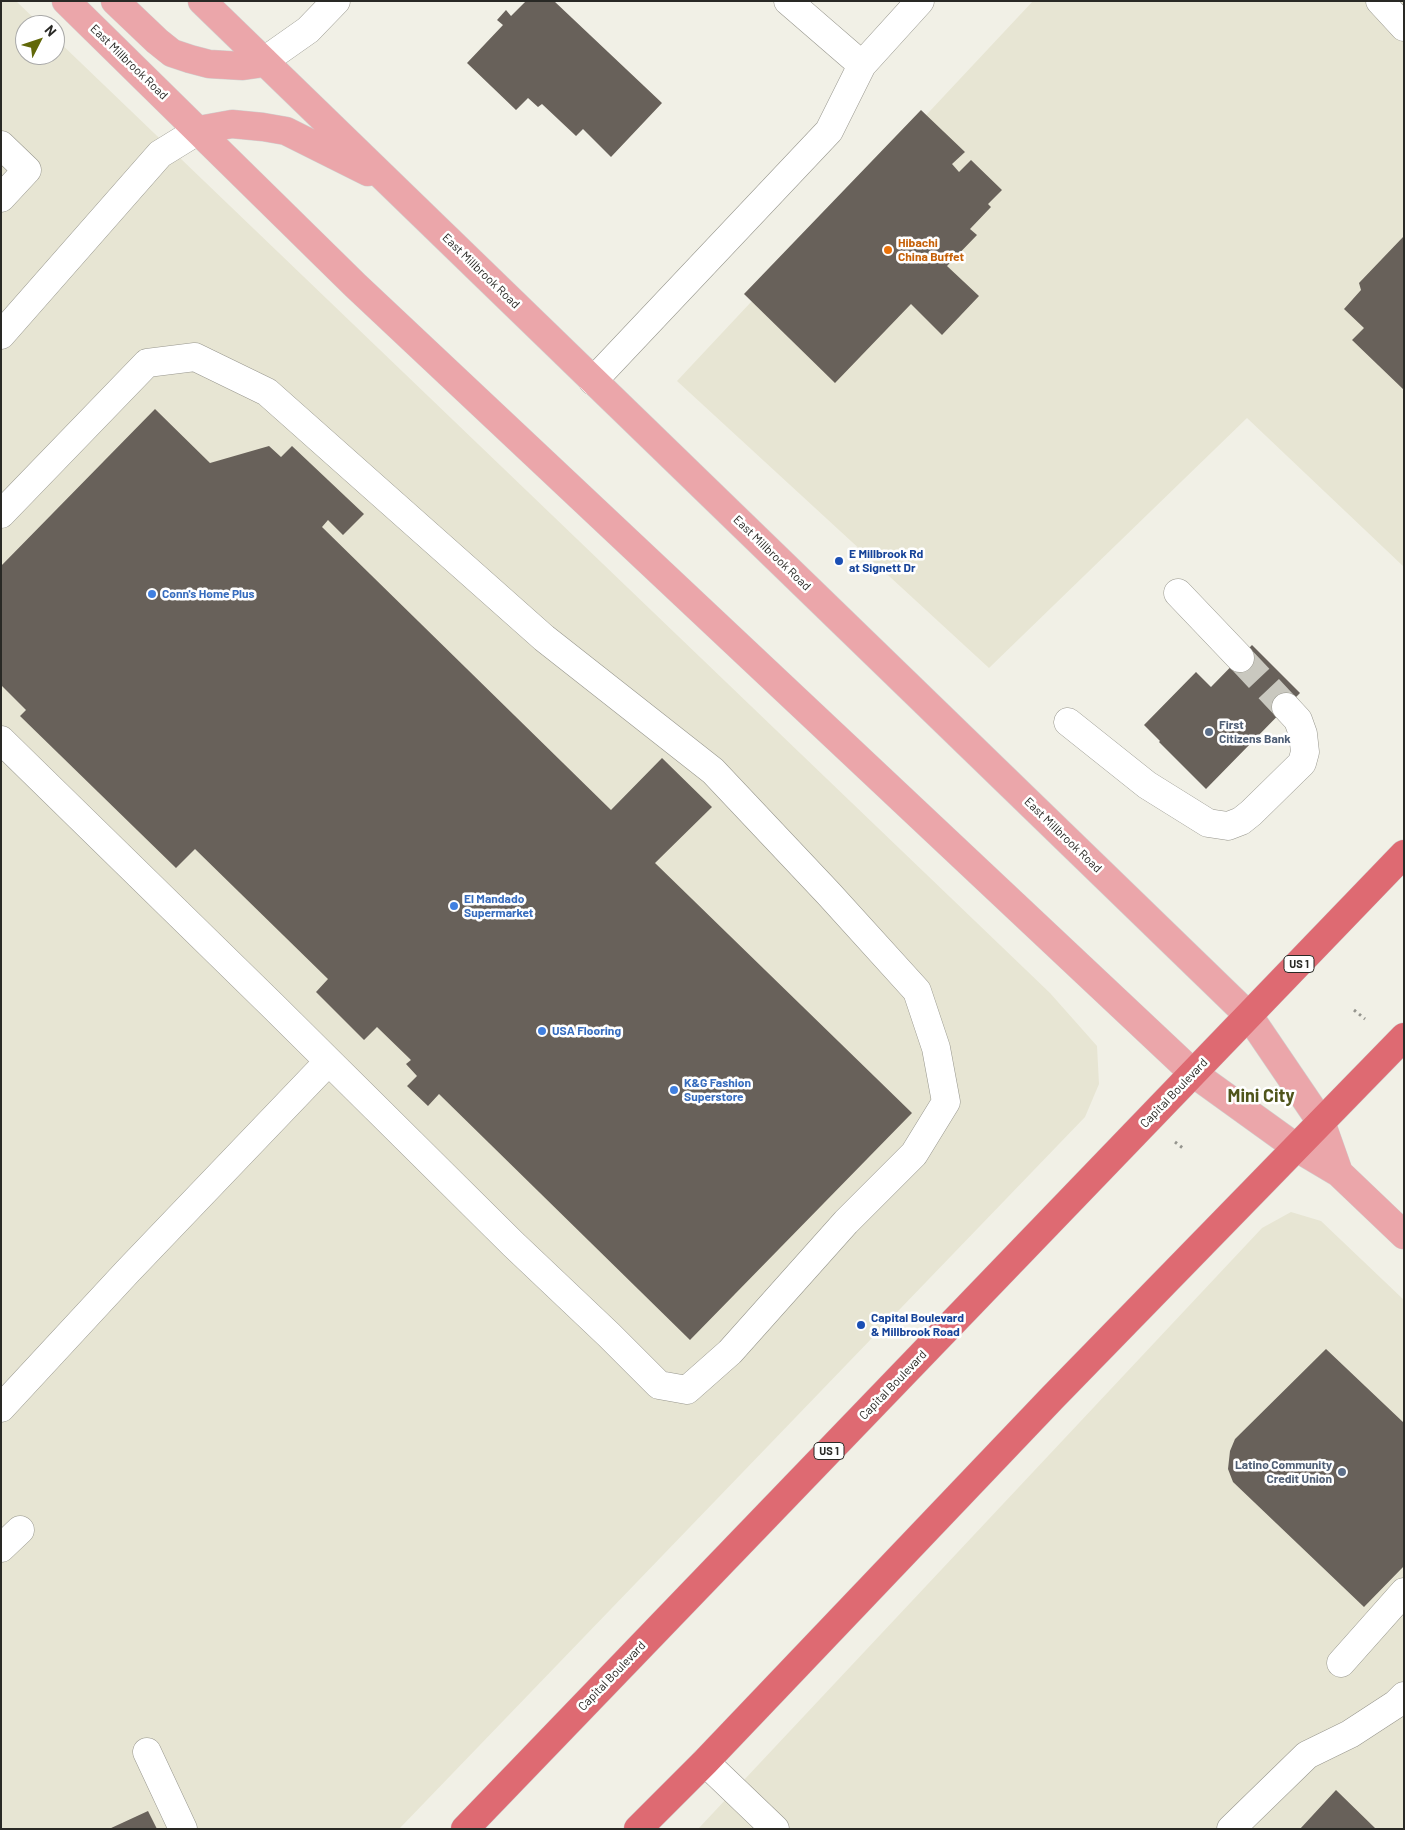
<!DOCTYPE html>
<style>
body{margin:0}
#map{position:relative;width:1405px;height:1830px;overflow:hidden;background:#f1f0e6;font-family:Barlow,sans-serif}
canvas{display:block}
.frame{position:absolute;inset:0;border:2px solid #292925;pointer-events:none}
.north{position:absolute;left:15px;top:15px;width:50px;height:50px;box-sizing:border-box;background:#fff;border:1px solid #a9a9a8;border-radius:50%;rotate:49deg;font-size:14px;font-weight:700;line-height:20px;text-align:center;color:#292925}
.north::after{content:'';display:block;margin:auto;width:18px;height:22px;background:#616809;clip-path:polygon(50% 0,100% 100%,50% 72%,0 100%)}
</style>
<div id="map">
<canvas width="1405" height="1830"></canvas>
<div class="frame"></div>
<div class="north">N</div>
</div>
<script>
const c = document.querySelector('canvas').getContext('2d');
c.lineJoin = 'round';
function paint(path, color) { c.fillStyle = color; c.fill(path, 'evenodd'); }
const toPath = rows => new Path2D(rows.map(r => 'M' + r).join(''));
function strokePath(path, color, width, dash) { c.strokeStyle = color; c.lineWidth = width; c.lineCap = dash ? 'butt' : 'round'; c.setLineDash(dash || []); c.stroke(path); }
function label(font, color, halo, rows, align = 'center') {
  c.font = font + ' Barlow,sans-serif'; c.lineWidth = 5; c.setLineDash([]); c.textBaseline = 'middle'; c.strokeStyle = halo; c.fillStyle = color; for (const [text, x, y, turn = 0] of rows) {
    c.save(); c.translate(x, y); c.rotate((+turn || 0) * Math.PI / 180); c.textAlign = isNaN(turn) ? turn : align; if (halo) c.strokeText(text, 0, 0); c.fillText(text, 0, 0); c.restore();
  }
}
paint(toPath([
 [1,1,16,1,41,25,25,25,25,55,55,55,55,38,1050,993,1097,1046,1099,1084,1085,1117,399,1829,1,1829],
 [1033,1,1404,1,1404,567,1247,418,989,668,677,381],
 [1291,1212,1321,1221,1404,1300,1404,1829,698,1829,1262,1228]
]), '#e7e5d3');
paint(toPath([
 [526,1,554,1,662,103,611,157,583,129,576,136,542,104,538,107,528,98,516,110,467,63,503,25,497,20,506,10,511,16],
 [921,110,965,152,952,164,959,172,971,160,1002,190,988,204,991,207,970,229,977,235,947,266,979,296,942,335,911,304,835,383,744,294],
 [1404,236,1404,390,1352,340,1364,328,1344,309,1361,290,1359,283],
 [155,409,210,463,269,446,281,457,292,446,364,514,343,535,328,520,322,527,611,810,662,758,712,807,655,863,912,1113,690,1340,439,1094,428,1106,407,1086,417,1076,406,1064,411,1060,377,1027,364,1040,316,992,328,979,195,849,176,868,20,716,26,710,1,685,1,566],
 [1252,645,1300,693,1206,789,1159,742,1160,741,1144,725,1196,672,1211,687],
 [1326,1349,1404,1423,1404,1566,1364,1607,1233,1482,1228,1469,1230,1451,1235,1439],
 [1336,1790,1376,1829,1300,1829],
 [148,1811,157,1829,109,1829]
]), '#68615a');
strokePath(toPath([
 [1240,658,1286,707]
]), '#c9c8bf', 28, [28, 14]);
const minor = toPath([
 [788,1,862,65],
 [1380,1,1404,27],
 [264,61,308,30,336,1],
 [1,145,27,170,1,198],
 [1,335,160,154,199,130],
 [593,381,829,131,862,65,920,1],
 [1,514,147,363,195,357,267,392,544,638,713,771,829,894,917,991,936,1048,946,1102,914,1154,846,1222,730,1352,687,1390,659,1385,609,1335,513,1244,273,1006,1,740],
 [1178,593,1240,658],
 [1068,722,1147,785,1208,823,1228,826,1241,821,1251,813,1302,763,1305,752,1303,734,1298,720,1286,707],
 [1,1408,127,1272,328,1062],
 [1,1548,20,1530],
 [1341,1663,1404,1592],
 [147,1752,183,1829],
 [705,1762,775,1829],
 [1231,1829,1307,1755,1350,1734,1396,1704,1404,1696]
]);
const major = toPath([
 [66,1,355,285,1193,1073,1297,1148,1339,1173,1404,1235],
 [115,1,157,41,172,53,190,59,209,64,243,66,257,64,264,61],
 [202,1,1249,1016,1321,1122,1339,1173],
 [199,130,232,124,263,127,286,131,368,172]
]);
const highway = toPath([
 [465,1829,1404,854],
 [638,1829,705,1762,1053,1397,1404,1037]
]);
strokePath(minor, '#97968d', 29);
strokePath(major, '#d0d0cf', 29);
strokePath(highway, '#d0d0cf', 29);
strokePath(toPath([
 [1354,1010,1365,1019],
 [1175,1142,1184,1149]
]), '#95958e', 3, [2.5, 4]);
strokePath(minor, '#fff', 28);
strokePath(major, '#eba6aa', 28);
strokePath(highway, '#de6a72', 28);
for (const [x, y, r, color] of [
 [888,250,5,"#e8710a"],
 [839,561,5,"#1a4fb4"],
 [152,594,5,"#3f7fe0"],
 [1209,732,5,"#5c6f8a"],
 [454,906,5,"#3f7fe0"],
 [542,1031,5,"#3f7fe0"],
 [674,1090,5,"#3f7fe0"],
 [861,1325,5,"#1a4fb4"],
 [1342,1472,5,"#5c6f8a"]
]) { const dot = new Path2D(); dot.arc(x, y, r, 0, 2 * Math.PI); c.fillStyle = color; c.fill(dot); strokePath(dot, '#fff', 2); }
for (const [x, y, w] of [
 [1299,964,30],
 [829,1451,30]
]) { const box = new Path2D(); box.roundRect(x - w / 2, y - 8.5, w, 17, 4); c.fillStyle = '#fff'; c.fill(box); strokePath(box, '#292925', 1); }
label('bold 11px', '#292925', null, [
 ["US 1",1299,964],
 ["US 1",829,1451]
]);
label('12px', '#292925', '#fff', [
 ["East Millbrook Road",129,62,44],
 ["East Millbrook Road",481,271,44],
 ["East Millbrook Road",772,553,44],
 ["East Millbrook Road",1063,835,44],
 ["Capital Boulevard",1174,1093,-46],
 ["Capital Boulevard",893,1385,-46],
 ["Capital Boulevard",612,1676,-46]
]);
label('bold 12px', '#c56008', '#fff', [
 ["Hibachi",898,243],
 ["China Buffet",898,257]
], 'left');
label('bold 12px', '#164399', '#fff', [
 ["E Millbrook Rd",849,554],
 ["at Signett Dr",849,568],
 ["Capital Boulevard",871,1318],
 ["& Millbrook Road",871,1332]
], 'left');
label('bold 12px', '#366cbe', '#fff', [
 ["Conn's Home Plus",162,594],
 ["El Mandado",464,899],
 ["Supermarket",464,913],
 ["USA Flooring",552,1031],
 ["K&G Fashion",684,1083],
 ["Superstore",684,1097]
], 'left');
label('bold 12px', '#4e5e75', '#fff', [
 ["First",1219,725],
 ["Citizens Bank",1219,739],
 ["Latino Community",1332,1465,"right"],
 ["Credit Union",1332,1479,"right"]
], 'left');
label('bold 18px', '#4f551b', '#fff', [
 ["Mini City",1261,1096]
]);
</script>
